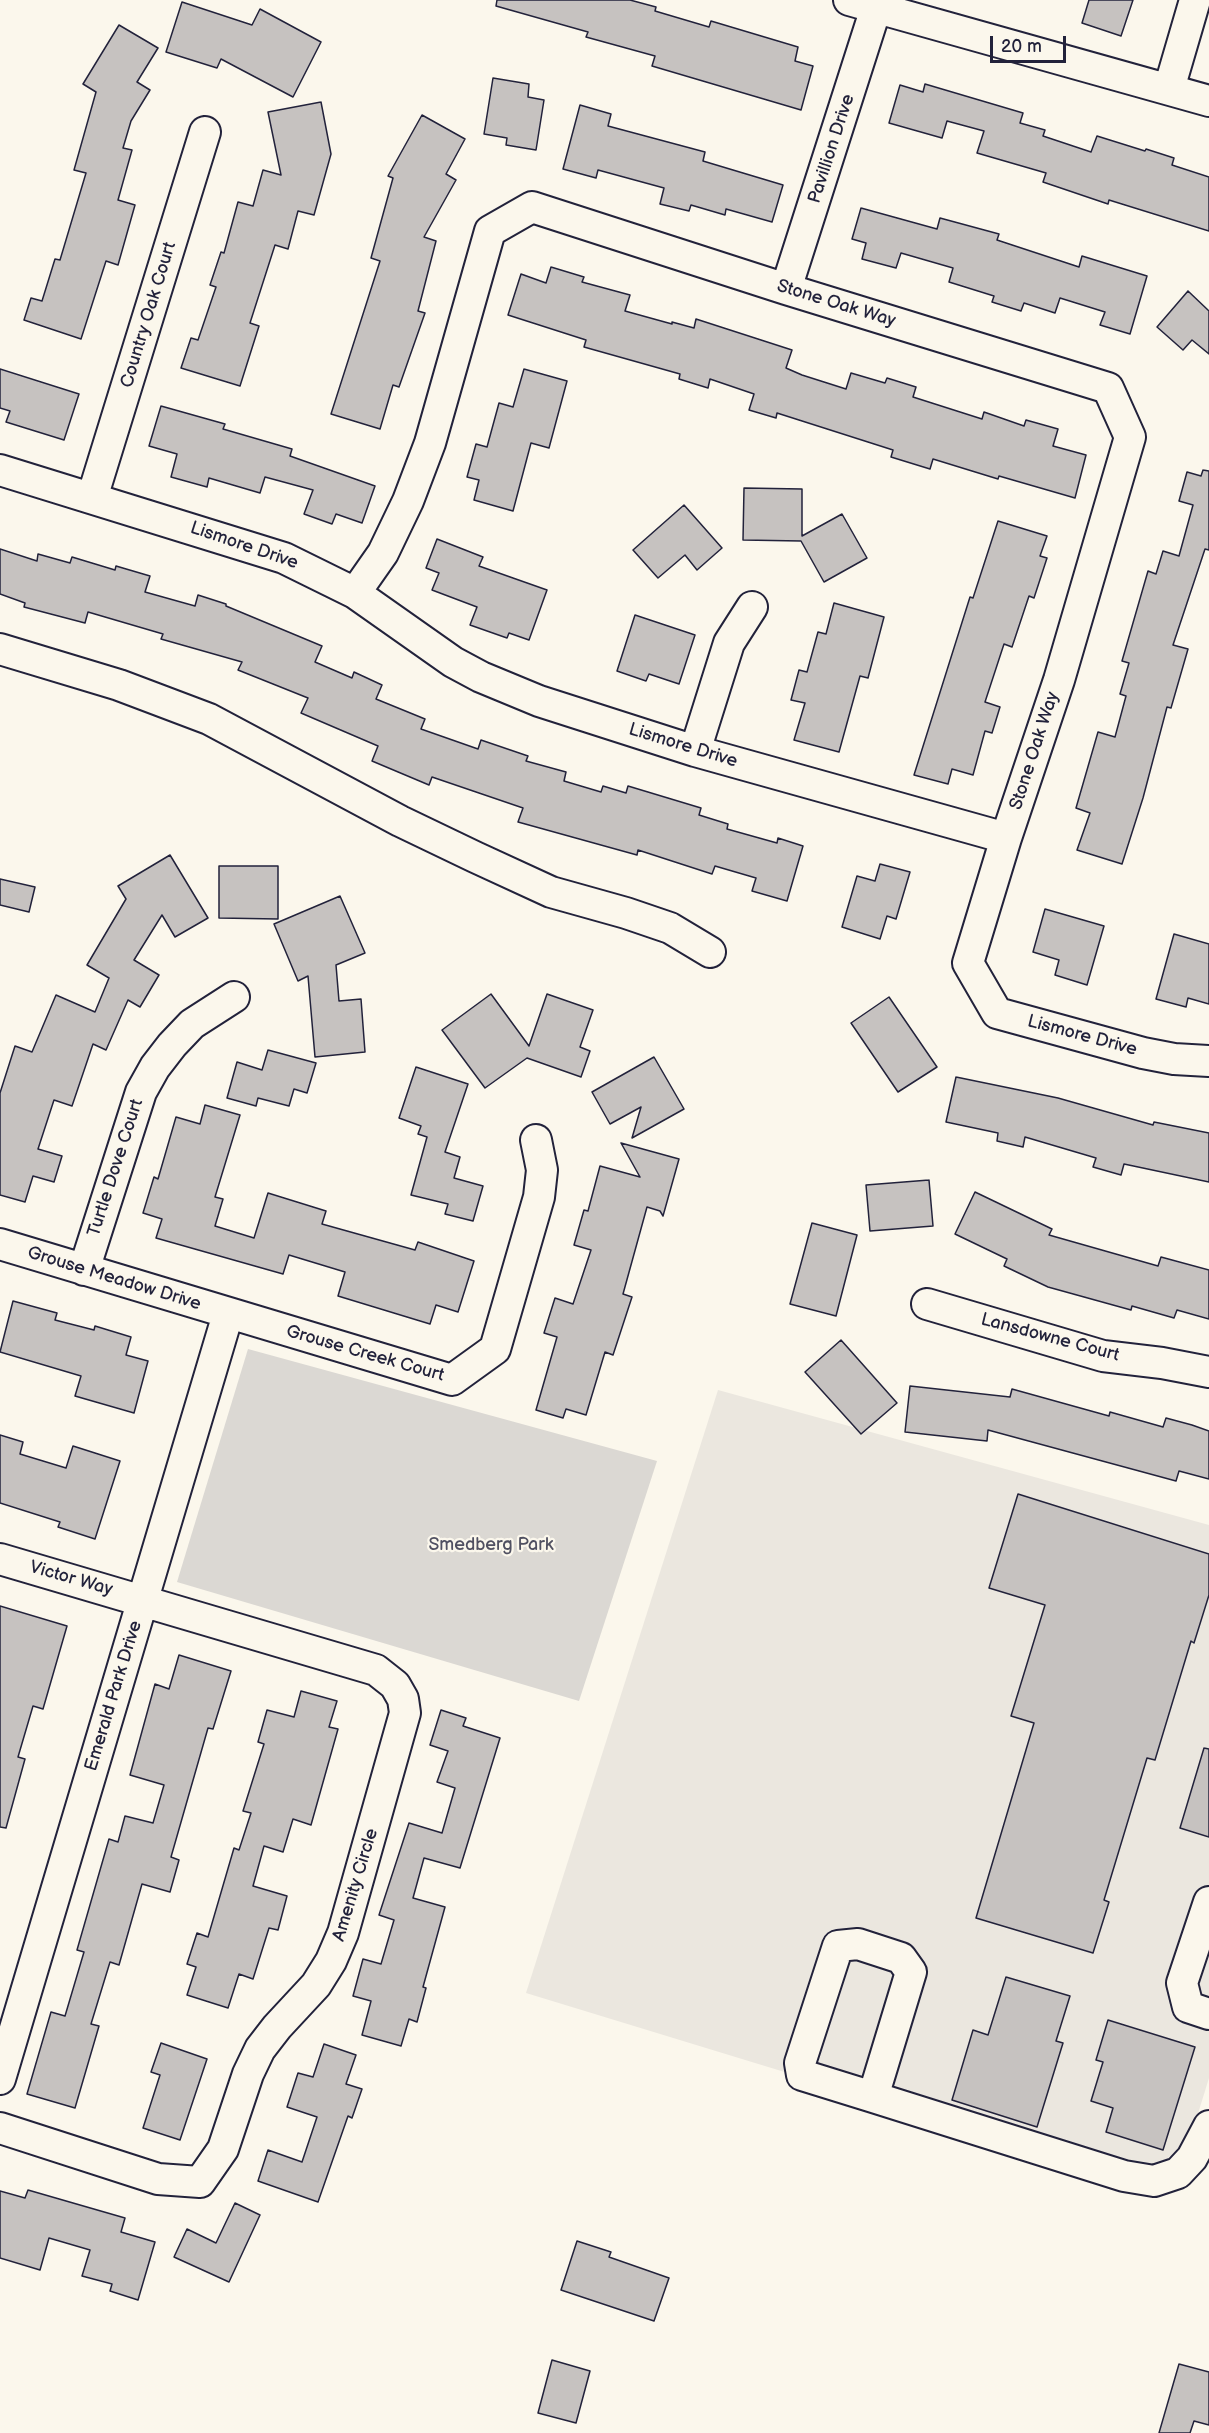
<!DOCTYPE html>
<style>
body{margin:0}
#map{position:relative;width:1209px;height:2433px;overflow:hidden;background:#fbf7ec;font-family:"Balsamiq Sans",sans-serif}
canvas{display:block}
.scale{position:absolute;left:990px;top:36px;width:76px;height:27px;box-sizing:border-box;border:3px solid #22223b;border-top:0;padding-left:8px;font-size:18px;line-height:21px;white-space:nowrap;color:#22223b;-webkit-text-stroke:4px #fbf7ec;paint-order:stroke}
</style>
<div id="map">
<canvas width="1209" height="2433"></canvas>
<div class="scale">20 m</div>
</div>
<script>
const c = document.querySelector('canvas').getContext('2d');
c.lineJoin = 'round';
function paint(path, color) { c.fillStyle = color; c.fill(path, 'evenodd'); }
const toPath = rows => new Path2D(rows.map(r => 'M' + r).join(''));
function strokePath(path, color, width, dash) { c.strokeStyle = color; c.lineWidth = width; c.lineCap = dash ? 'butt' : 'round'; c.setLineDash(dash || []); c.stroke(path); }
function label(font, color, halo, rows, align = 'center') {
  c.font = font + ' "Balsamiq Sans",sans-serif'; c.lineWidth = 4.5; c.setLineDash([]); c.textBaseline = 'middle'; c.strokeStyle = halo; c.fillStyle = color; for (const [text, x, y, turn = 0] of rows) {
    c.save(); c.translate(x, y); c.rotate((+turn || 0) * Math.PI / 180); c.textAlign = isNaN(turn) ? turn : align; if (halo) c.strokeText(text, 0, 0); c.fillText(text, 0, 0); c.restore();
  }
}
paint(toPath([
 [718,1390,1209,1525,1209,2078,1174,2191,526,1993]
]), '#ebe7df');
paint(toPath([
 [248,1349,657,1461,579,1701,177,1582]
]), '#dbd8d3');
const building = toPath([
 [497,0,630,0,656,7,655,11,709,27,711,21,798,47,795,61,813,66,801,110,652,66,655,56,586,37,588,32,496,6,497,0],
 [1089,0,1133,0,1121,36,1082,23,1089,0],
 [182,2,252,25,260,9,321,42,293,97,221,59,217,68,166,52,182,2],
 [119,25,158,48,137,82,150,90,131,121,123,148,132,150,118,200,135,205,118,265,106,261,81,339,24,320,31,298,42,301,55,259,60,260,86,173,74,170,96,92,83,84,119,25],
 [493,78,529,84,528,97,544,100,536,150,506,145,507,138,484,134,493,78],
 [925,84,1023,113,1020,123,1045,130,1043,136,1091,152,1097,136,1145,151,1146,149,1174,158,1172,165,1209,177,1209,231,1109,200,1108,204,1043,182,1046,173,977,153,984,131,947,121,942,138,889,123,900,85,923,92,925,84],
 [321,102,331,154,314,215,298,211,288,249,275,245,250,323,259,326,240,386,181,368,191,338,198,340,216,287,210,285,221,252,224,253,238,202,253,206,263,170,281,175,268,112,321,102],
 [580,105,611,114,608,126,705,152,703,161,783,185,772,222,726,209,725,215,691,205,689,211,660,204,664,188,598,170,596,178,563,169,580,105],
 [422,115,465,139,446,174,456,180,424,237,436,241,418,311,425,313,399,387,393,385,380,429,331,414,380,261,371,258,393,178,388,176,422,115],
 [861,208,937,229,940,218,999,234,997,240,1079,267,1082,256,1147,276,1130,334,1100,325,1105,312,1060,298,1055,313,1024,303,1021,311,992,302,994,296,949,282,953,268,901,253,896,268,862,259,866,243,852,239,861,208],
 [551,267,584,277,582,282,630,295,625,311,672,324,672,322,694,328,696,319,792,350,786,368,802,375,846,389,851,373,885,383,887,378,916,387,913,397,982,419,984,412,1024,426,1026,420,1058,429,1053,446,1086,455,1075,498,999,476,998,479,933,459,930,469,891,457,893,450,777,413,776,418,749,410,754,394,710,379,708,388,679,379,680,374,584,347,586,340,508,315,521,274,546,283,551,267],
 [1188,291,1209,311,1209,354,1192,340,1183,350,1157,327,1188,291],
 [0,369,79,394,64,440,6,422,10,411,0,408,0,369],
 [524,369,567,381,549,448,531,443,513,511,474,500,479,480,467,477,476,444,487,447,499,403,513,407,524,369],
 [161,406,225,424,223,429,292,449,290,456,375,486,362,523,336,514,332,524,304,514,313,490,265,477,260,493,209,478,207,487,171,477,177,454,149,446,161,406],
 [1203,470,1209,471,1209,550,1205,549,1173,645,1188,649,1171,708,1167,707,1143,798,1122,864,1077,850,1090,813,1076,808,1098,732,1115,737,1126,696,1120,694,1129,663,1122,661,1148,571,1156,574,1163,551,1179,556,1193,505,1179,501,1187,472,1201,476,1203,470],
 [744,488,802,489,802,536,842,514,867,558,824,582,801,541,743,540,744,488],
 [684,505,722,548,697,570,685,555,658,578,633,550,684,505],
 [998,521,1047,536,1040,556,1047,558,1034,598,1029,596,1012,647,1004,644,985,702,1000,707,992,733,985,731,973,775,952,769,948,784,914,775,970,597,973,598,998,521],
 [437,539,483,557,479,566,547,590,529,640,509,633,507,638,470,625,477,607,432,590,439,573,426,568,437,539],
 [0,549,37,561,38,554,70,563,72,557,115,570,116,566,150,576,145,592,195,606,198,595,226,604,226,606,322,646,315,662,352,678,354,672,382,685,376,699,425,719,421,729,478,749,481,740,528,756,526,761,566,772,564,781,601,792,603,786,626,793,628,786,701,808,699,815,728,824,727,829,777,843,778,838,803,846,787,901,752,891,756,878,715,866,712,874,638,850,637,855,518,822,523,808,432,777,429,785,372,761,378,746,301,713,308,698,238,670,242,662,161,639,163,634,88,612,85,623,24,607,25,603,0,594,0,549],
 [834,603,884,617,868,678,860,676,839,752,794,740,805,703,791,700,799,670,807,672,818,632,826,634,834,603],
 [635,615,695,635,679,684,649,674,646,681,617,671,635,615],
 [170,855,208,918,175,937,162,915,134,960,159,975,140,1007,128,1000,106,1050,93,1044,72,1106,54,1100,38,1149,62,1156,54,1182,33,1176,25,1202,0,1195,0,1093,15,1046,32,1052,56,995,95,1012,109,978,87,965,126,899,118,886,170,855],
 [880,864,910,872,896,919,887,916,880,939,842,927,857,876,875,881,880,864],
 [219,866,278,866,278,919,219,918,219,866],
 [0,879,35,887,29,912,0,905,0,879],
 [340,896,365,953,336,965,339,1001,361,999,365,1052,315,1057,308,976,298,981,274,924,340,896],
 [1045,909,1104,926,1087,985,1055,975,1059,960,1033,952,1045,909],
 [1174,934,1209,944,1209,1004,1188,998,1186,1007,1156,999,1174,934],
 [491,994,529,1046,547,994,593,1010,580,1047,590,1051,581,1077,527,1058,485,1088,442,1030,491,994],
 [889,997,937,1067,898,1092,851,1023,889,997],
 [268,1050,316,1063,307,1093,294,1089,289,1106,258,1098,256,1106,227,1098,237,1062,262,1070,268,1050],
 [654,1057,684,1109,632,1138,641,1107,610,1124,592,1092,654,1057],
 [416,1067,468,1084,445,1152,460,1157,454,1178,483,1186,473,1221,445,1214,448,1204,411,1195,427,1137,418,1134,421,1126,399,1118,416,1067],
 [956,1077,1058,1098,1153,1125,1154,1122,1209,1133,1209,1182,1124,1164,1121,1175,1093,1167,1096,1158,1025,1137,1023,1147,997,1141,998,1133,946,1122,956,1077],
 [205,1105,240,1115,215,1197,223,1199,215,1226,254,1238,268,1193,326,1211,322,1224,415,1250,418,1242,474,1261,458,1312,436,1305,430,1324,338,1296,345,1272,289,1255,283,1274,156,1238,162,1219,143,1213,154,1177,158,1179,176,1117,200,1124,205,1105],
 [621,1143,679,1159,663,1216,660,1211,647,1207,623,1294,632,1297,613,1355,605,1352,586,1415,566,1409,563,1418,536,1410,557,1337,544,1333,555,1298,573,1304,591,1250,574,1245,584,1210,588,1211,600,1166,640,1177,621,1143],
 [929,1180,933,1226,870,1231,866,1185,929,1180],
 [975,1192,1052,1229,1049,1235,1158,1266,1161,1257,1209,1270,1209,1319,1177,1310,1174,1318,1132,1306,1131,1310,1048,1287,1004,1266,1007,1259,955,1234,975,1192],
 [812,1223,857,1235,836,1316,790,1304,812,1223],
 [13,1301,57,1313,55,1320,94,1330,95,1326,131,1337,126,1355,148,1361,134,1413,75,1396,81,1376,0,1352,13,1301],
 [841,1340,897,1403,861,1434,805,1372,841,1340],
 [910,1386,1010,1397,1012,1389,1109,1416,1110,1412,1163,1427,1166,1418,1192,1425,1209,1431,1209,1479,1179,1471,1176,1481,988,1430,987,1441,905,1432,910,1386],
 [0,1435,23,1442,20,1454,66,1468,73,1446,120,1461,95,1539,58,1527,60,1522,0,1503,0,1435],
 [1018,1494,1209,1554,1209,1595,1194,1643,1191,1641,1155,1760,1147,1758,1104,1900,1109,1902,1093,1953,976,1918,1034,1723,1011,1716,1045,1605,989,1588,1018,1494],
 [0,1606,67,1626,43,1709,33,1706,18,1757,25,1759,6,1828,0,1827,0,1606],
 [179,1655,231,1671,213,1729,208,1728,171,1857,179,1860,170,1892,142,1884,119,1965,110,1962,91,2024,99,2026,75,2108,27,2094,51,2012,65,2016,84,1952,77,1950,109,1839,118,1842,125,1816,153,1823,164,1785,130,1775,155,1684,169,1689,179,1655],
 [301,1691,337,1701,329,1727,338,1729,311,1825,293,1819,283,1852,264,1846,253,1886,287,1896,278,1930,269,1928,253,1979,239,1974,228,2008,187,1995,196,1967,187,1964,197,1933,208,1937,234,1848,239,1850,251,1813,243,1811,264,1744,258,1742,267,1710,294,1717,301,1691],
 [441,1710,466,1718,463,1726,500,1738,460,1868,424,1858,413,1898,445,1907,423,1987,426,1988,417,2022,409,2019,401,2046,362,2035,371,2001,353,1996,363,1959,381,1964,394,1920,379,1915,409,1823,442,1833,455,1788,437,1782,448,1751,430,1745,441,1710],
 [1204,1748,1209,1749,1209,1837,1180,1828,1204,1748],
 [1006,1977,1070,1996,1056,2041,1063,2043,1037,2127,952,2100,973,2030,988,2035,1006,1977],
 [1108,2020,1195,2047,1163,2150,1106,2132,1113,2108,1091,2101,1103,2062,1096,2060,1108,2020],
 [161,2043,207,2059,180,2140,143,2128,160,2075,151,2072,161,2043],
 [324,2044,356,2055,346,2084,362,2089,352,2118,348,2116,318,2202,258,2181,268,2150,302,2162,317,2117,287,2107,298,2073,313,2077,324,2044],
 [28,2190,125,2218,121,2232,155,2242,138,2300,110,2291,112,2284,82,2276,90,2250,49,2238,40,2270,0,2258,0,2191,25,2198,28,2190],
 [235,2203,260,2215,229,2282,174,2257,187,2229,216,2243,235,2203],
 [577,2241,611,2252,609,2257,669,2278,654,2321,561,2290,577,2241],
 [552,2360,590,2371,576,2423,538,2413,552,2360],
 [1179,2364,1209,2372,1209,2425,1194,2421,1190,2433,1159,2433,1179,2364]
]);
paint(building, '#c6c2c0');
strokePath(building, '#22223b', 1.5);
const minor = toPath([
 [849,0,1209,101],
 [1169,89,1195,0],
 [786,289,876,8],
 [0,470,284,558,355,593,453,662,481,677,539,701,695,751,1006,838],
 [92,498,205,132],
 [355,593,383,553,408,501,430,443,490,231,532,207,786,289,1108,388,1130,437,1059,680,1006,838,968,963,997,1013,1143,1053,1174,1059,1209,1061],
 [0,649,119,685,209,719,400,821,475,857,551,892,626,913,670,928,710,952],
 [695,751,729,643,752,607],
 [0,1244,452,1380,495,1349,539,1197,542,1170,536,1140],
 [84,1270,141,1092,155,1067,172,1045,192,1024,234,997],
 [927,1304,1103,1356,1162,1363,1209,1372],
 [0,1559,376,1670,395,1685,403,1699,405,1713,343,1933,331,1961,316,1985,277,2027,260,2049,248,2074,223,2149,200,2182,158,2179,0,2128],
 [1209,1902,1182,1983,1188,2007,1209,2014],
 [0,2079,228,1314],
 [873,2097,911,1972,901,1958,858,1944,838,1946,800,2063,802,2075,873,2097,1124,2176,1154,2181,1178,2173,1192,2158,1209,2126]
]);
strokePath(minor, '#22223b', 34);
strokePath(minor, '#fbf7ec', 30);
label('18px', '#22223b', '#fbf7ec', [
 ["Pavillion Drive",832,149,-72],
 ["Stone Oak Way",836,304,17],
 ["Country Oak Court",149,315,-73],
 ["Lismore Drive",244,546,19],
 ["Lismore Drive",683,746,17],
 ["Stone Oak Way",1035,751,-72],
 ["Lismore Drive",1082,1036,15],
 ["Turtle Dove Court",116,1168,-72],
 ["Grouse Meadow Drive",114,1279,17],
 ["Lansdowne Court",1050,1338,15],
 ["Grouse Creek Court",365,1354,16],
 ["Victor Way",71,1579,16],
 ["Emerald Park Drive",114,1696,-73],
 ["Amenity Circle",356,1885,-73]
]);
label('18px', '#505061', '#fbf7ec', [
 ["Smedberg Park",491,1545]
]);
</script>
